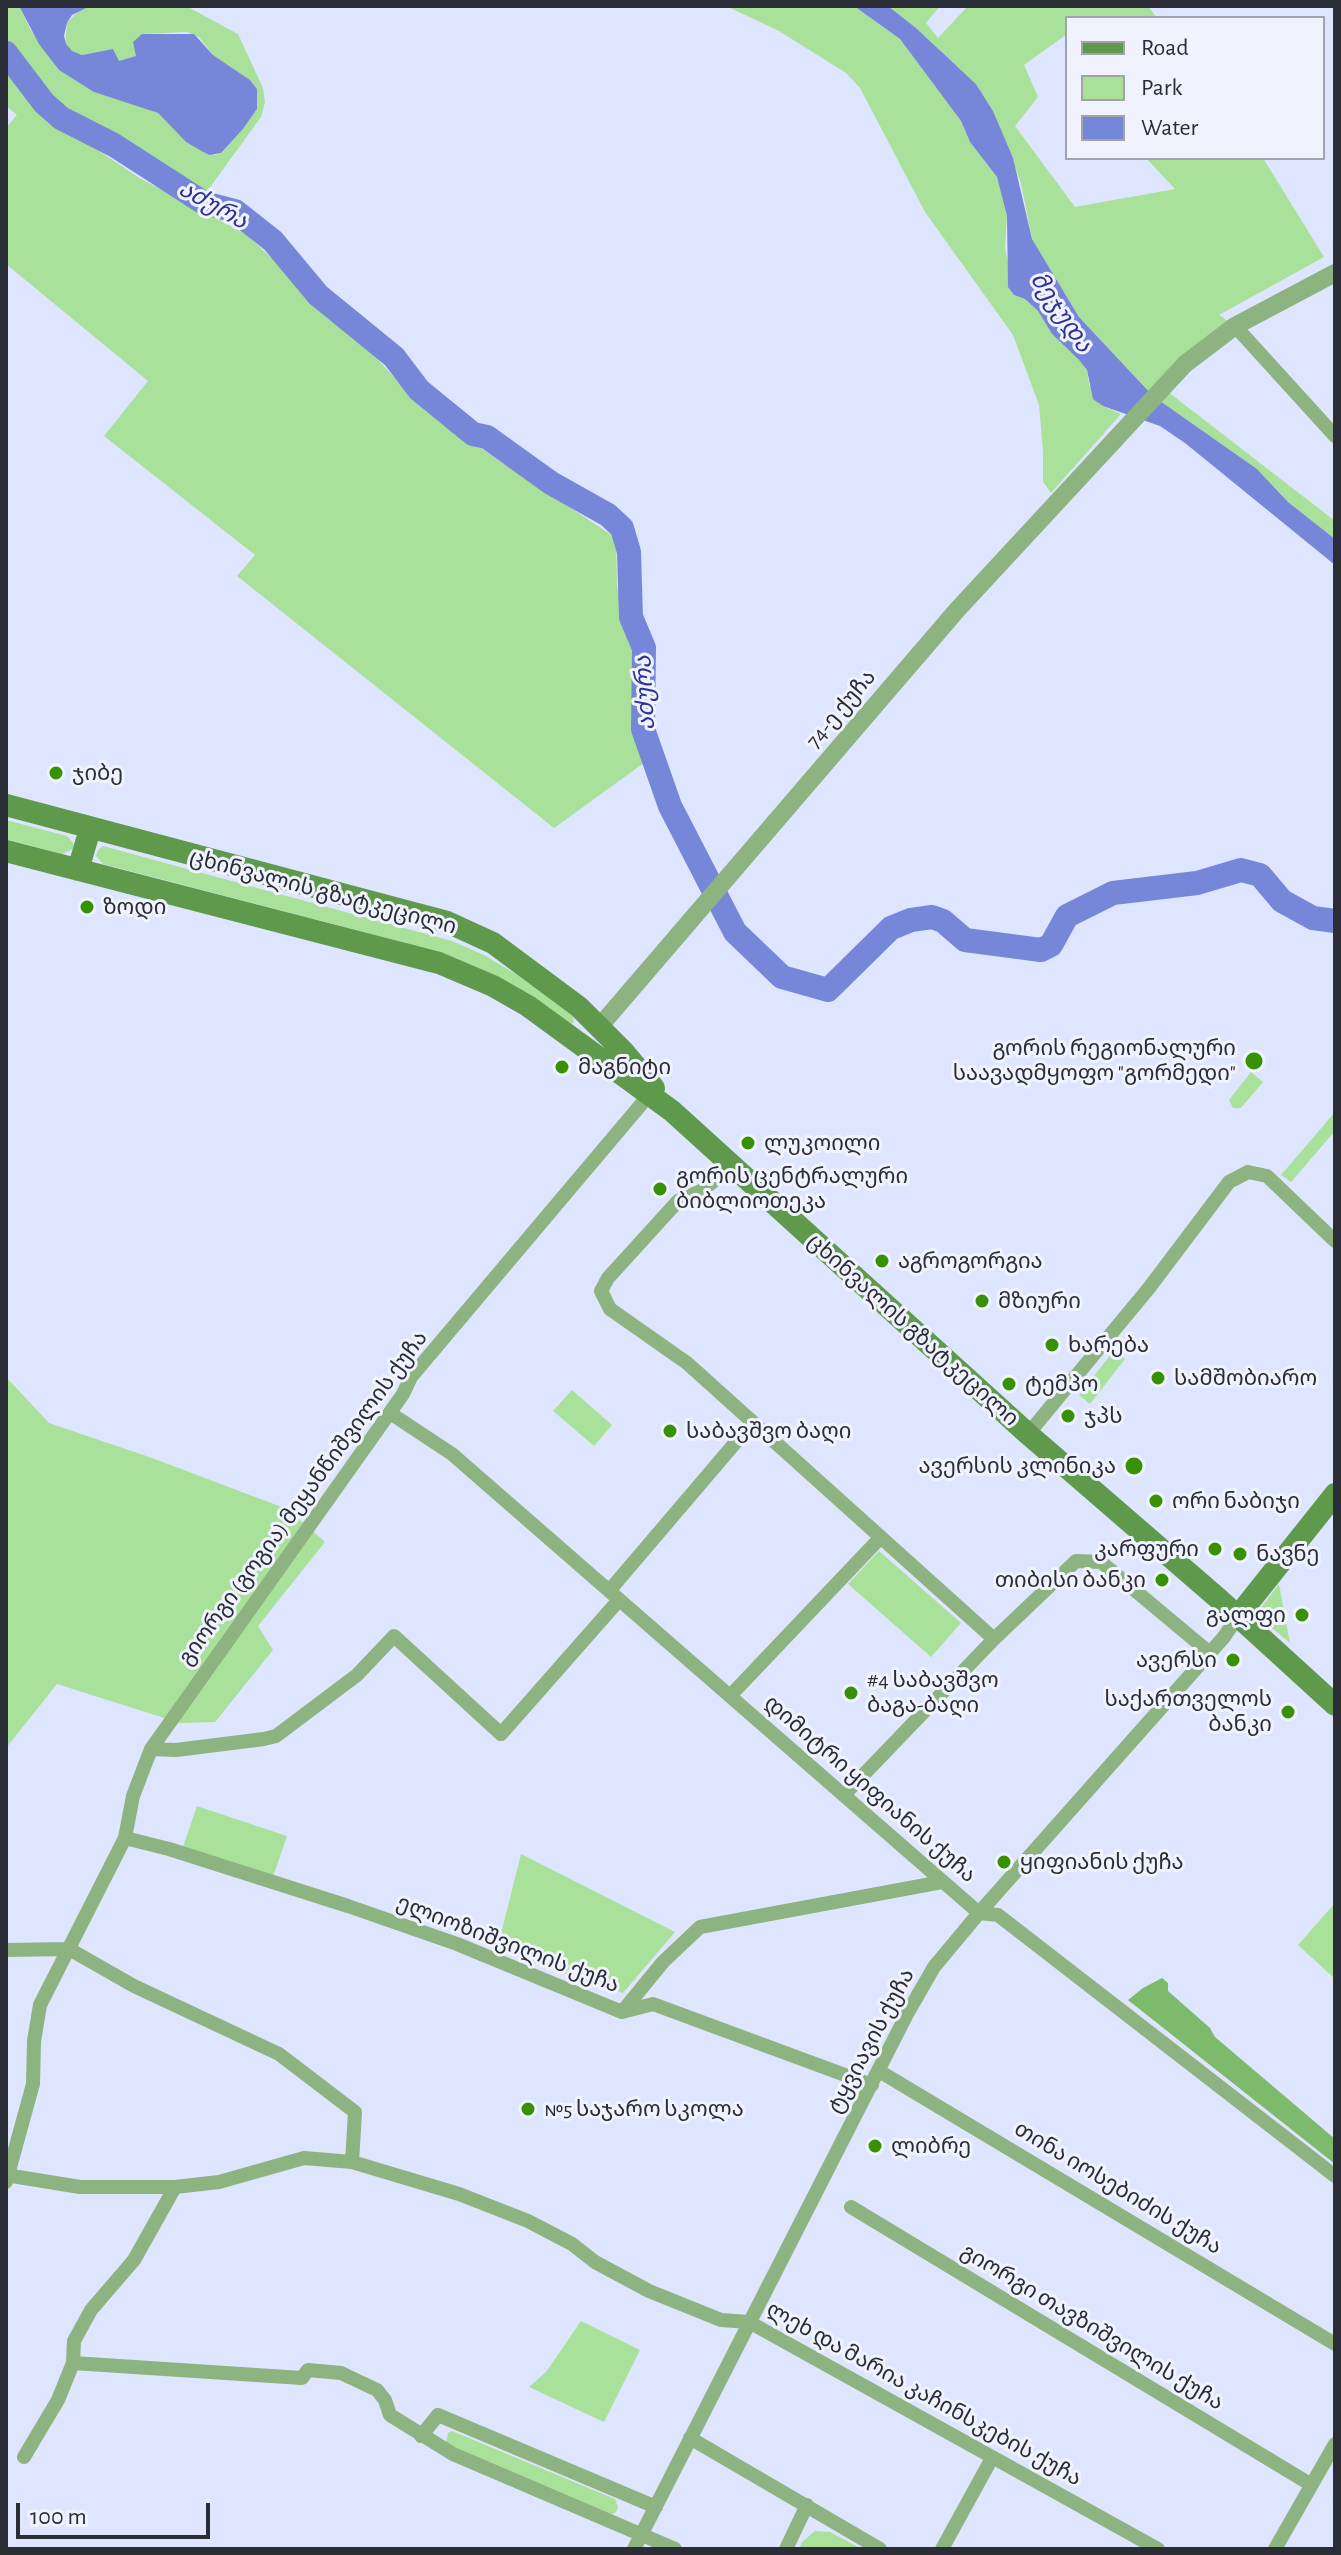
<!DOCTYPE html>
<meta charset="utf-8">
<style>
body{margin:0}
#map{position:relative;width:1341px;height:2555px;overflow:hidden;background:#dee5fe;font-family:"Alegreya Sans",sans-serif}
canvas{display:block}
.frame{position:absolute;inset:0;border:8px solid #2a2d36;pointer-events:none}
.legend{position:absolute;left:1065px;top:16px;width:260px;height:144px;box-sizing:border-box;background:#f0f3fd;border:2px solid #a1a4ad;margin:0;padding:10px 14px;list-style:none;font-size:24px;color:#2a2d36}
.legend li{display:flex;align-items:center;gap:16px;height:40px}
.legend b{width:40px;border:2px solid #a1a4ad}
.scale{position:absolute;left:16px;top:2503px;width:194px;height:36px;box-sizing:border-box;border:4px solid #2a2d36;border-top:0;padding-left:10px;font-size:24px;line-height:28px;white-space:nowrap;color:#2a2d36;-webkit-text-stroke:6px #f0f3fd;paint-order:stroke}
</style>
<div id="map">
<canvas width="1341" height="2555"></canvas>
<div class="frame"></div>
<ul class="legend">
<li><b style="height:10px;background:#5e994c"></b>Road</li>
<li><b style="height:22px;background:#aae19a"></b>Park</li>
<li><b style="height:22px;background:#7687d9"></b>Water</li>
</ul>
<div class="scale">100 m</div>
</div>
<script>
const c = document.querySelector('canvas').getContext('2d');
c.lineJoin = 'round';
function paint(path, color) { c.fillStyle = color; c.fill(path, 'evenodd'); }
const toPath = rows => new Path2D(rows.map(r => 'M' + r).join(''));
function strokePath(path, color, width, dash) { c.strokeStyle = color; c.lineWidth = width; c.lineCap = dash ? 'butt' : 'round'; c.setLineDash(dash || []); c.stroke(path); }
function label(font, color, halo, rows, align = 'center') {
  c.font = font + ' "Alegreya Sans","Noto Sans Georgian",sans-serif'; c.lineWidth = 6; c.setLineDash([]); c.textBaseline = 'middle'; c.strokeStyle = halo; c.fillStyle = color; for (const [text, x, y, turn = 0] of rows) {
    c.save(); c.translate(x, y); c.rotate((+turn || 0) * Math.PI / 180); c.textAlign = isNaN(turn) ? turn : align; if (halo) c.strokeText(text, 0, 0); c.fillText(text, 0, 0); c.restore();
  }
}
paint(toPath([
 [6,6,19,6,30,29,59,70,86,84,158,113,186,142,203,152,215,155,221,153,243,129,257,109,257,89,250,80,213,55,199,37,187,32,142,34,136,56,118,62,113,49,82,55,72,52,65,44,67,23,80,9,90,6,186,6,238,34,263,88,265,102,261,117,200,201,114,145,61,118,44,103,6,53],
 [726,6,854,6,900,39,961,121,970,142,997,177,1003,194,1007,216,1005,248,1014,295,1025,299,1038,311,1052,334,1079,360,1087,370,1089,385,1103,406,1121,414,1051,493,1043,482,1043,452,1039,405,1013,335,925,212,860,88,846,73,779,31],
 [888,6,940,6,926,23,938,38,968,6,1148,6,1157,18,1067,18,1067,34,1024,65,1038,97,1015,126,1075,207,1175,189,1146,158,1263,158,1324,257,1219,315,1235,326,1163,388,1335,521,1335,539,1288,502,1257,469,1153,396,1079,317,1032,239,1021,183,993,111,976,84,916,28],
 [6,57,50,118,141,179,246,234,370,351,425,411,616,538,617,586,633,650,636,729,648,760,554,828,237,576,255,555,104,436,148,381,6,264,6,128,17,115,6,106],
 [6,820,67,836,74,844,73,849,62,854,6,839],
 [103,846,452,941,484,955,519,976,573,1016,574,1023,567,1024,449,957,402,942,103,864,96,856,98,850],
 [1251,1072,1263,1082,1241,1108,1233,1108,1229,1100],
 [1335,1112,1335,1131,1291,1182,1281,1175],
 [1115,1349,1125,1359,1090,1404,1079,1395],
 [6,1377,49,1423,152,1458,287,1509,325,1542,258,1626,273,1650,215,1722,180,1723,57,1684,6,1748],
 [572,1390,612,1425,594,1446,553,1411],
 [879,1551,961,1623,931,1657,848,1584],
 [1279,1584,1290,1643,1261,1619,1259,1614,1260,1609],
 [197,1806,287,1836,273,1877,183,1847],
 [521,1854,675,1932,623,1993,497,1950],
 [1335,1903,1335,1979,1298,1945],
 [581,2321,640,2350,604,2422,529,2387,546,2372],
 [452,2431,615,2499,618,2507,616,2512,608,2516,446,2443,448,2433],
 [815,2531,830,2532,862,2549,799,2549,802,2542]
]), '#aae19a');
paint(toPath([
 [1162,1978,1168,1983,1168,1991,1210,2028,1215,2037,1335,2139,1335,2164,1128,2000,1143,1988]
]), '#7dba6b');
paint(toPath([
 [19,6,90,6,72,15,67,23,64,36,66,44,72,51,82,55,113,49,119,61,136,56,133,42,142,34,194,34,213,55,250,80,257,89,257,109,243,129,221,153,210,155,203,152,186,142,158,113,94,92,59,70,39,44],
 [854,6,888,6,916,28,976,84,993,111,1013,158,1032,239,1079,317,1153,396,1257,469,1288,502,1335,539,1335,565,1185,443,1160,426,1103,406,1093,399,1087,370,1079,360,1052,334,1038,311,1025,299,1014,295,1008,287,1007,216,997,177,970,142,961,121,900,39]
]), '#7687d9');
strokePath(toPath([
 [6,53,44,103,61,118,114,145,204,203,235,211,273,241,318,295,394,357,419,390,473,434,487,437,551,483,608,515,622,528,629,552,631,617,644,648,643,729,670,806,735,932,782,977,828,990,891,928,911,920,932,917,943,921,965,940,1041,950,1051,945,1067,916,1113,893,1197,883,1241,870,1260,875,1282,901,1313,918,1335,921]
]), '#7687d9', 24);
strokePath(toPath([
 [1235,326,1335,436],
 [733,1166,701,1191,678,1201,608,1278,601,1291,610,1309,687,1363,994,1639],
 [390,1413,452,1454,979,1913,998,1915,1335,2176],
 [1028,1434,1149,1288,1229,1182,1248,1172,1267,1176,1335,1241],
 [609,1591,753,1422],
 [730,1696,881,1537],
 [151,1749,176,1750,264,1739,276,1736,357,1675,394,1636,501,1734,619,1600],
 [844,1795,994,1639,1076,1561,1101,1562,1210,1653],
 [125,1838,169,1849,348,1906,457,1944,622,2012],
 [6,1950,69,1949,134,1986,279,2054,355,2112,352,2162],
 [622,2012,663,1962,700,1927,942,1882],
 [622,2012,653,2004,872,2085],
 [879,2071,1335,2344],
 [6,2175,80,2187,175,2187,219,2182,304,2158,352,2162,459,2194,528,2221,572,2244,595,2262,649,2291,721,2320,749,2322,1158,2549],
 [6,2182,33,2084,34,2041,40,2005,125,1838,133,1796,151,1749,403,1394,411,1377,649,1095],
 [851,2207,1310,2484],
 [73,2363,302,2378,308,2370,341,2373,377,2390,385,2400,390,2415,453,2454,675,2549],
 [421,2436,438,2415,656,2507],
 [690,2438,880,2549],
 [24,2457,58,2400,73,2363,74,2341,91,2310,134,2260,175,2187],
 [634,2549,907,2014,934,1967,979,1913,1224,1637,1238,1616],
 [786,2549,807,2505],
 [942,2549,992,2458],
 [1275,2549,1335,2444]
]), '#8cb380', 14);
strokePath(toPath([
 [600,1026,957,610,1185,364,1235,326,1335,273]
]), '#8cb380', 18);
strokePath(toPath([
 [6,805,447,922,493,943,579,1007,624,1052,654,1088],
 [6,851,439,963,493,986,528,1006,672,1111,1028,1434,1220,1600,1335,1705],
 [78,870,90,829],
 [1238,1616,1335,1494]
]), '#5e994c', 22);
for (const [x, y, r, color] of [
 [56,773,8,"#369105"],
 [87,907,8,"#369105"],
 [1254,1061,10,"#369105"],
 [562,1067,8,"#369105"],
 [748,1143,8,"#369105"],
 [660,1189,8,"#369105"],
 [882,1261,8,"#369105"],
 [982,1301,8,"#369105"],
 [1052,1345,8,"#369105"],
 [1158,1378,8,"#369105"],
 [1009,1384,8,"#369105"],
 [1068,1416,8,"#369105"],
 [670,1431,8,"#369105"],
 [1134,1466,10,"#369105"],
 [1156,1501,8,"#369105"],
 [1215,1549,8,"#369105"],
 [1240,1554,8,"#369105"],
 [1162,1580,8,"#369105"],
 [1302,1615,8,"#369105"],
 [1233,1660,8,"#369105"],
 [851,1693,8,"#369105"],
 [1288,1712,8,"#369105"],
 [1004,1862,8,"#369105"],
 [528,2109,8,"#369105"],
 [875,2146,8,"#369105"]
]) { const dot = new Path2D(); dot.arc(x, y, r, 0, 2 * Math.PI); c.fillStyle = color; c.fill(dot); strokePath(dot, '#f0f3fd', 3); }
label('22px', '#2a2d36', '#f0f3fd', [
 ["74-ე ქუჩა",841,709,-50],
 ["ცხინვალის გზატკეცილი",323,892,15],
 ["ცხინვალის გზატკეცილი",913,1330,42],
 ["გიორგი (გოგია) მეყანწიშვილის ქუჩა",303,1498,-54],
 ["დიმიტრი ყიფიანის ქუჩა",870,1789,41],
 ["ელიოზიშვილის ქუჩა",508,1944,21],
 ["ტყვიავის ქუჩა",871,2041,-62],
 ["თინა იოსებიძის ქუჩა",1118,2188,31],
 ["გიორგი თავზიშვილის ქუჩა",1092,2327,31],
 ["ლეხ და მარია კაჩინსკების ქუჩა",924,2394,29]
]);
label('22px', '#2a2d36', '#f0f3fd', [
 ["ჯიბე",72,773],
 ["ზოდი",103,907],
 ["გორის რეგიონალური",1236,1048,"right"],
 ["საავადმყოფო \"გორმედი\"",1236,1073,"right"],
 ["მაგნიტი",578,1067],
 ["ლუკოილი",764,1143],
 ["გორის ცენტრალური",676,1176],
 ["ბიბლიოთეკა",676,1201],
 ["აგროგორგია",898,1261],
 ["მზიური",998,1301],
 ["ხარება",1068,1345],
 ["სამშობიარო",1174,1378],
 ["ტემპო",1025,1384],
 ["ჯპს",1084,1416],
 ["საბავშვო ბაღი",686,1431],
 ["ავერსის კლინიკა",1116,1466,"right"],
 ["ორი ნაბიჯი",1172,1501],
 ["კარფური",1199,1549,"right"],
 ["ნავნე",1256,1554],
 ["თიბისი ბანკი",1146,1580,"right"],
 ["გალფი",1286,1615,"right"],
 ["ავერსი",1217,1660,"right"],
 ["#4 საბავშვო",867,1680],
 ["ბაგა-ბაღი",867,1705],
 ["საქართველოს",1272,1699,"right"],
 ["ბანკი",1272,1724,"right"],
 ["ყიფიანის ქუჩა",1020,1862],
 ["№5 საჯარო სკოლა",544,2109],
 ["ლიბრე",891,2146]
], 'left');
label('italic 24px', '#2e3393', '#f0f3fd', [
 ["აძურა",213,205,29],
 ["მეჯუდა",1061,312,56],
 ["აძურა",645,693,-93]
]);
</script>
